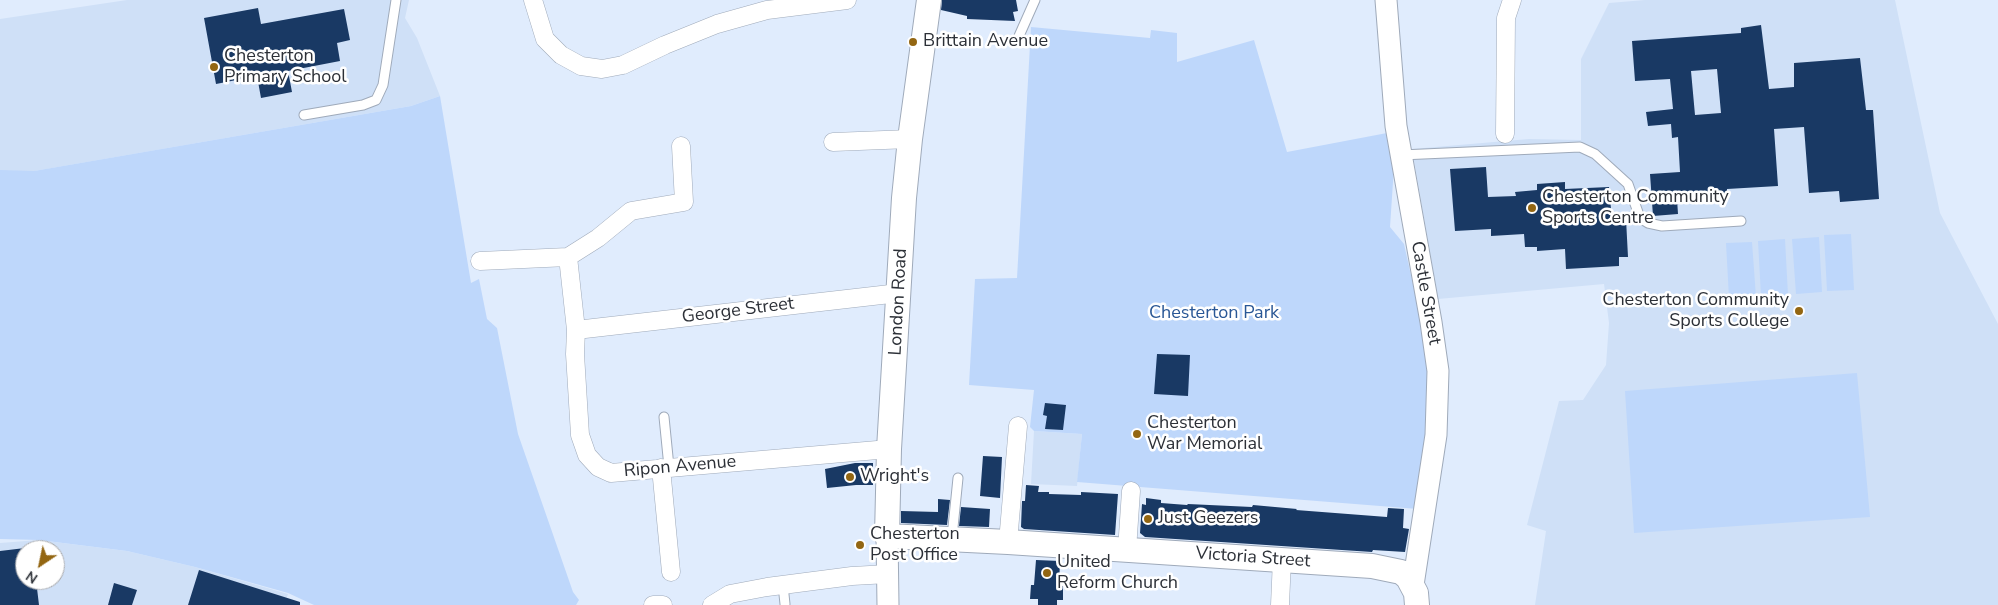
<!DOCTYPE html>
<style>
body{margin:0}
#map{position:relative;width:1998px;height:605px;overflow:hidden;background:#e0ecfd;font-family:"Nunito Sans",sans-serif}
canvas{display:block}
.north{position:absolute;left:15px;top:540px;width:50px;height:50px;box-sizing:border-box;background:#fff;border:1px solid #abacaf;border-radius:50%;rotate:214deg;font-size:14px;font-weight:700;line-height:20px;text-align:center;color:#2c3037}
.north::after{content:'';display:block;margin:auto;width:18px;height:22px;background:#936612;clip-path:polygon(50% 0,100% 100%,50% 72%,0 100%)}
</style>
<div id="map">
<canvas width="1998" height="605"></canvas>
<div class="north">N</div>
</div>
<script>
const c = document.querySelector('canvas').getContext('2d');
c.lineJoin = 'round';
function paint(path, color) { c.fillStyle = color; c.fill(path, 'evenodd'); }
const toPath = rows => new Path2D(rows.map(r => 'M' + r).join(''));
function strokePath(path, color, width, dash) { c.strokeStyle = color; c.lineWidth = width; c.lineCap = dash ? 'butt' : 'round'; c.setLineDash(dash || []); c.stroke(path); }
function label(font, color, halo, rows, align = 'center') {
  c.font = font + ' "Nunito Sans",sans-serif'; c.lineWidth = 5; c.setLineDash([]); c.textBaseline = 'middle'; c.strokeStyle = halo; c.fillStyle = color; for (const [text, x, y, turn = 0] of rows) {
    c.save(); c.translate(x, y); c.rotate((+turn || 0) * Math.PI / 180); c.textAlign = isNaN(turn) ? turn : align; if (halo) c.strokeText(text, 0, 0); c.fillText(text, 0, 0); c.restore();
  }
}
paint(toPath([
 [127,0,409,0,405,18,417,38,440,96,411,106,0,177,0,19],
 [1645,0,1895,0,1940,213,1998,324,1998,605,1535,605,1546,531,1527,525,1559,401,1583,400,1606,365,1609,323,1604,284,1438,299,1412,149,1529,139,1581,140,1581,59,1609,3],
 [1034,431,1082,434,1077,486,1031,484],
 [39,540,127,551,195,567,288,594,284,605,0,605,0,543],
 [25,550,55,550,55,580,25,580]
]), '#cfe0f7');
paint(toPath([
 [1031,27,1150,38,1151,30,1177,33,1177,62,1254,40,1287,152,1387,133,1394,167,1390,227,1404,244,1419,311,1429,366,1430,423,1418,509,1077,482,1082,434,1034,431,1030,427,1034,390,969,385,975,279,1017,278],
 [440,96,471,283,479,279,487,319,497,328,518,434,573,592,579,600,576,605,314,605,288,593,195,567,127,551,39,540,0,539,0,170,34,171,411,106],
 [1851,234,1854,290,1827,291,1824,235],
 [1819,237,1822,292,1796,294,1792,239],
 [1785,239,1788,295,1761,296,1758,241],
 [1752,242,1756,297,1729,298,1726,243],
 [1857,373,1870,517,1634,533,1625,391]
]), '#bed7fb');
paint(toPath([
 [942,0,1016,0,1018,11,1013,12,1015,21,967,19,967,16,941,10],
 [258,8,261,24,344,9,350,40,337,43,340,61,288,71,292,92,261,98,257,76,216,84,204,18],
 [1761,25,1769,89,1794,87,1794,63,1860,58,1866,110,1873,110,1879,199,1840,202,1839,191,1809,193,1804,127,1774,129,1778,186,1727,189,1727,196,1677,199,1678,214,1653,216,1650,174,1680,172,1678,137,1672,138,1671,124,1648,126,1646,112,1673,109,1670,79,1635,81,1632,41,1741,33,1741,28],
 [1717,69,1721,113,1695,115,1691,71],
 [1486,167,1488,197,1516,196,1515,192,1537,190,1537,184,1565,182,1565,189,1609,187,1612,220,1626,219,1628,257,1619,257,1619,266,1566,269,1565,249,1537,251,1537,247,1525,247,1524,234,1491,236,1491,229,1455,231,1450,169],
 [1157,354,1190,355,1188,396,1154,394],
 [1045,403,1066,405,1063,430,1045,429,1047,416,1043,415],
 [983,456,1002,457,1000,498,980,496],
 [855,463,873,463,873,485,856,485,827,488,825,469],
 [1026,485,1039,486,1038,492,1049,492,1049,494,1081,495,1081,492,1118,494,1115,535,1024,529,1021,527,1022,501,1025,501],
 [1146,498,1161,500,1161,503,1187,505,1188,504,1252,507,1253,505,1297,509,1296,510,1387,517,1388,508,1404,509,1403,528,1409,529,1405,552,1373,550,1372,552,1145,537,1140,533,1142,504,1146,505],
 [938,499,950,500,947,525,901,523,901,511,938,512],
 [961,507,990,509,989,527,959,526],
 [25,548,25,580,36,580,39,605,0,605,0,551],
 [1036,560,1060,561,1059,586,1063,586,1063,600,1057,600,1057,605,1038,605,1038,599,1030,599,1031,585,1034,585],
 [199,570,300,602,300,605,188,605],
 [114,583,137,590,132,605,108,605]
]), '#193964');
const service = toPath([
 [1019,36,1035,0],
 [304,115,363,105,376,100,383,85,396,0],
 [1401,155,1580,147,1595,154,1628,184,1640,218,1648,223,1662,226,1741,221],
 [664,417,669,467],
 [952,537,958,478],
 [783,585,785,604]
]);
const minor = toPath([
 [533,0,545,39,561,55,581,66,602,69,623,65,665,45,717,24,767,10,847,0],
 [1505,134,1506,18,1512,0],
 [833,142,910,139],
 [568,257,576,330,575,354,580,435,587,455,598,467,611,473,889,449],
 [480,261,568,257,598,238,631,211,684,202,681,146],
 [576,330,899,293],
 [661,468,671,572],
 [1008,542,1018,426],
 [1127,550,1131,491],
 [653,605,663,605],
 [712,605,730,594,767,587,852,576,888,574],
 [1280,605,1282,559]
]);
const tertiary = toPath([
 [1386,0,1396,126,1431,322,1438,371,1436,435,1413,585],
 [887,536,888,605]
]);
const secondary = toPath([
 [929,0,910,139,904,198,889,449,887,536,1008,542,1372,566,1401,572,1408,578,1416,593,1417,605]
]);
strokePath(service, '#9faaba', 11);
strokePath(minor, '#9faaba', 19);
strokePath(tertiary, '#9faaba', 23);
strokePath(secondary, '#9faaba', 26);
strokePath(service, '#fff', 9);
strokePath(minor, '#fff', 18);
strokePath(tertiary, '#fff', 21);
strokePath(secondary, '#fff', 24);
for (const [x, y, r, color] of [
 [913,42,5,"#936612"],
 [214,67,5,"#936612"],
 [1532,208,5,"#936612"],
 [1799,311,5,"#936612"],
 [1137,434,5,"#936612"],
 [850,477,5,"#936612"],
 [1148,519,5,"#936612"],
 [860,545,5,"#936612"],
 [1047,573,5,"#936612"]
]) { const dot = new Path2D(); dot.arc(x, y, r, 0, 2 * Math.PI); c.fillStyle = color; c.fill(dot); strokePath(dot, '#fff', 2); }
label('18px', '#2c3037', '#fff', [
 ["Brittain Avenue",923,42],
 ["Chesterton",224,57],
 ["Primary School",224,78],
 ["Chesterton Community",1542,198],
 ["Sports Centre",1542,219],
 ["Chesterton Community",1789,301,"right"],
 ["Sports College",1789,322,"right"],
 ["Chesterton",1147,424],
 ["War Memorial",1147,445],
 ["Wright's",860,477],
 ["Just Geezers",1158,519],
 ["Chesterton",870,535],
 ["Post Office",870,556],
 ["United",1057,563],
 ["Reform Church",1057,584]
], 'left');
label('18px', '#2c3037', '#fff', [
 ["Castle Street",1425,293,80],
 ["London Road",899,302,-87],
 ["George Street",738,311,-7],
 ["Ripon Avenue",680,467,-5],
 ["Victoria Street",1253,558,4]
]);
label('18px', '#295796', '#fff', [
 ["Chesterton Park",1214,314]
]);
</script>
